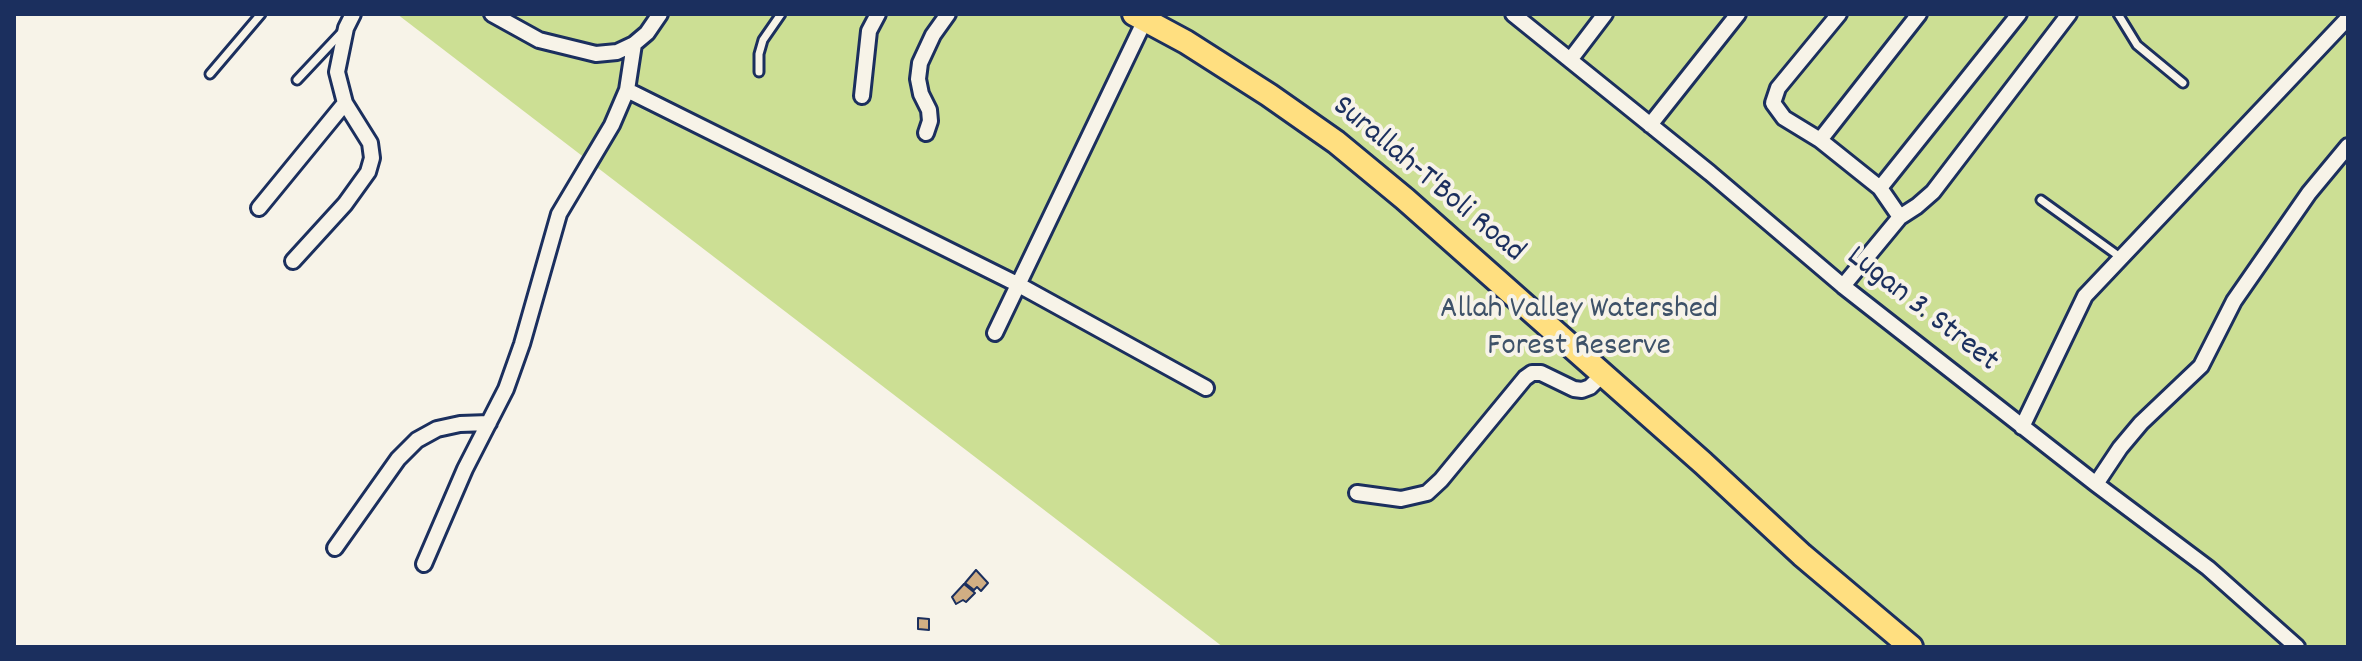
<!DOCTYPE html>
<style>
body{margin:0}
#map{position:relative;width:2362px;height:661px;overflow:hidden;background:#f7f3e8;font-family:Dekko,sans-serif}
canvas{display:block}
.frame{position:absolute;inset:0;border:16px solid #1b2f5e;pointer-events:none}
</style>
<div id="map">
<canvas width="2362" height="661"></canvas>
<div class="frame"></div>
</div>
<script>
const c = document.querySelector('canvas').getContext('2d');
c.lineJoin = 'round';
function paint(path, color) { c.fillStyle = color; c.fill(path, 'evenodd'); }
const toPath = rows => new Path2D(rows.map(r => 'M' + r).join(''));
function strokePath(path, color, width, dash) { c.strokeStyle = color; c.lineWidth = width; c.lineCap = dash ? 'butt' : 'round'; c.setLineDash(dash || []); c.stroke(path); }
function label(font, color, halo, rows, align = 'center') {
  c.font = font + ' Dekko,sans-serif'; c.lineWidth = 8; c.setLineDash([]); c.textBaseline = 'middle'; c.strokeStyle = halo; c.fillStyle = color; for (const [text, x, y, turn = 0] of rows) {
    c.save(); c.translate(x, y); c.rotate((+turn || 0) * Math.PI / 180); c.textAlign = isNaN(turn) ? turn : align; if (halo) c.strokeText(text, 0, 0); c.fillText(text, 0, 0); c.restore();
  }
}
paint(toPath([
 [397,14,2348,14,2348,647,1223,647]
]), '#ccdf94');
const building = toPath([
 [976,570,988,583,981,591,977,587,974,590,965,583,976,570],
 [964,584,975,593,966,602,963,600,956,604,952,597,964,584],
 [918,618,929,619,929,630,918,629,918,618]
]);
paint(building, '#d1ae83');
strokePath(building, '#1b2f5e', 2);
const lane = toPath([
 [2118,14,2137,45,2183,83],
 [759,72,759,54,763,40,781,14],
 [210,74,261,14],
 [297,80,344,30],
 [2041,200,2120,257]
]);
const street = toPath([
 [492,14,539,40,596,54,617,52,634,44,647,33,660,14],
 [1513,14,1710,173,1843,286,2096,484,2208,568,2297,647],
 [1839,14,1778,88,1773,103,1784,118,1820,140,1880,188,1900,217],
 [1570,60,1605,14],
 [627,90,1019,285,1206,388],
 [862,96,869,31,878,14],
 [1650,125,1738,14],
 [926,133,930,121,929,110,921,94,918,79,920,63,933,35,948,14],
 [1820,140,1919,14],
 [1880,188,2019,14],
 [259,208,345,103],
 [293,261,345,204,368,172,372,158,370,143,345,103,337,72,346,28,353,14],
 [1843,286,1900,217,1917,206,1933,192,2069,14],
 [995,333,1145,20],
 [2022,427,2085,296,2348,18],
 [2096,484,2120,448,2141,423,2201,366,2234,301,2309,193,2348,146],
 [1357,493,1401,499,1427,493,1441,480,1525,378,1532,373,1541,373,1574,389,1582,390,1590,387,1603,374],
 [335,548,398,459,417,440,437,429,460,424,489,423],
 [424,564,465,469,506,389,522,344,559,214,612,125,627,90,634,44]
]);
const primary = toPath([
 [1134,14,1186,42,1269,95,1336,142,1405,199,1703,463,1802,555,1911,647]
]);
strokePath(lane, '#1b2f5e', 13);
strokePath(street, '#1b2f5e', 20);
strokePath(primary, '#1b2f5e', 28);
strokePath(lane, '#f7f3e8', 7);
strokePath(street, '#f7f3e8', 14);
strokePath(primary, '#ffdf80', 22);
label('32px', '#1b2f5e', '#f7f3e8', [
 ["Surallah-T'Boli Road",1427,181,40],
 ["Lugan 3. Street",1921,311,38]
]);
label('32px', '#3e5269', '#f7f3e8', [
 ["Allah Valley Watershed",1579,312],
 ["Forest Reserve",1579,349]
]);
</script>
